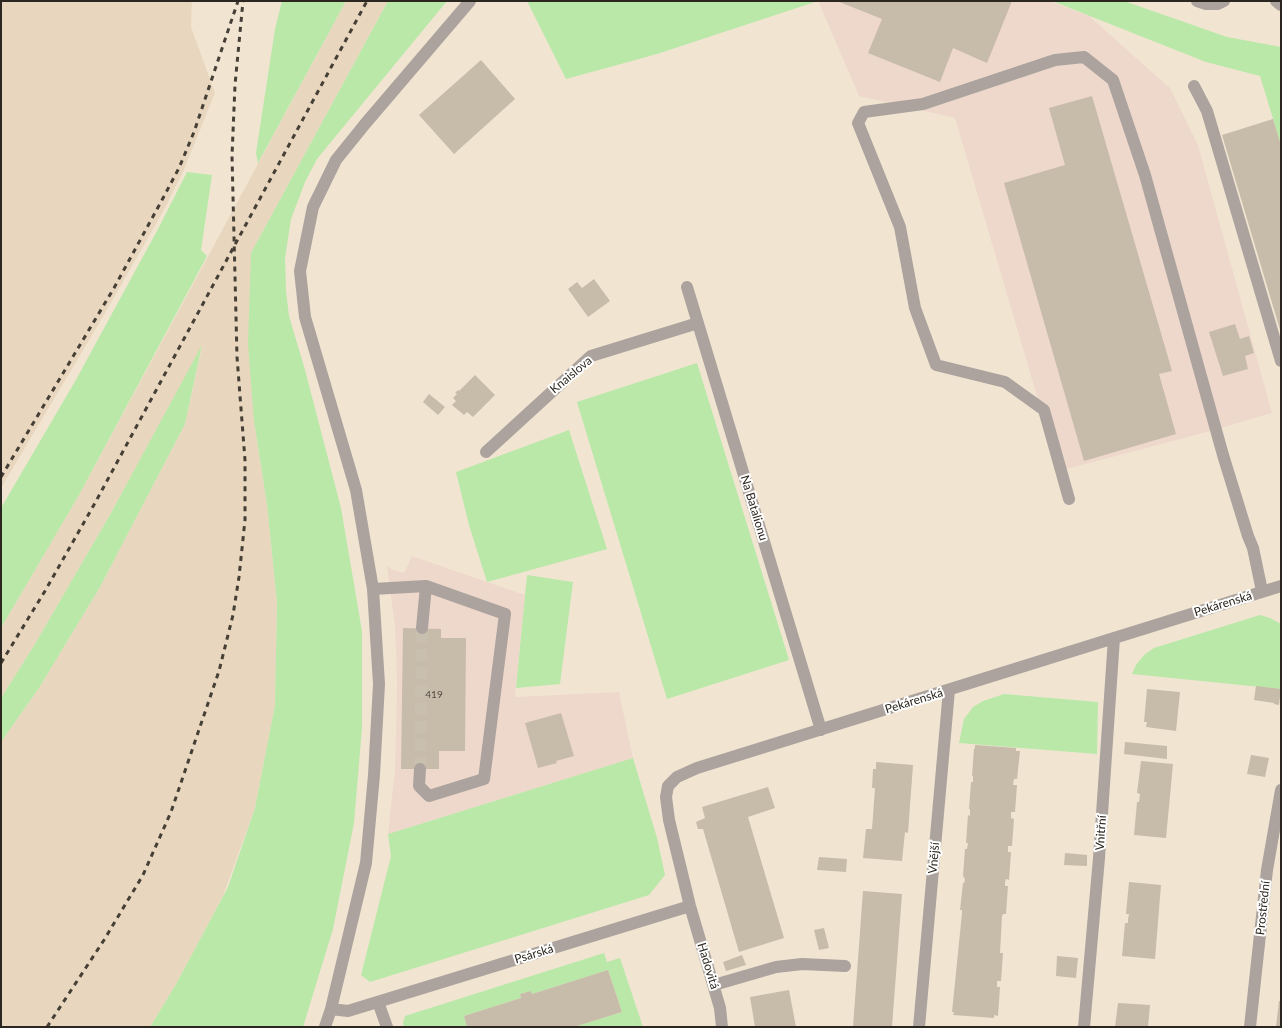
<!DOCTYPE html>
<meta charset="utf-8">
<style>
body{margin:0}
#map{position:relative;width:1282px;height:1028px;overflow:hidden;background:#f1e5d2;font-family:Lato,sans-serif}
canvas{display:block}
.frame{position:absolute;inset:0;border:2px solid #2b261f;pointer-events:none}
</style>
<div id="map">
<canvas width="1282" height="1028"></canvas>
<div class="frame"></div>
</div>
<script>
const c = document.querySelector('canvas').getContext('2d');
c.lineJoin = 'round';
function paint(path, color) { c.fillStyle = color; c.fill(path, 'evenodd'); }
const toPath = rows => new Path2D(rows.map(r => 'M' + r).join(''));
function strokePath(path, color, width, dash) { c.strokeStyle = color; c.lineWidth = width; c.lineCap = dash ? 'butt' : 'round'; c.setLineDash(dash || []); c.stroke(path); }
function label(font, color, halo, rows, align = 'center') {
  c.font = font + ' Lato,sans-serif'; c.lineWidth = 4; c.setLineDash([]); c.textBaseline = 'middle'; c.strokeStyle = halo; c.fillStyle = color; for (const [text, x, y, turn = 0] of rows) {
    c.save(); c.translate(x, y); c.rotate((+turn || 0) * Math.PI / 180); c.textAlign = isNaN(turn) ? turn : align; if (halo) c.strokeText(text, 0, 0); c.fillText(text, 0, 0); c.restore();
  }
}
paint(toPath([
 [1,1,192,1,191,27,215,93,183,172,164,210,101,320,1,488],
 [346,1,388,1,251,253,254,421,267,504,277,602,275,705,255,808,223,896,175,986,150,1027,1,1027,1,742,39,688,100,587,185,424,202,347,111,513,35,644,1,698,1,628,79,495]
]), '#e8d7be');
paint(toPath([
 [818,1,1049,1,1089,16,1170,88,1198,145,1272,413,1207,432,1059,471,955,118,859,96],
 [412,556,525,595,515,697,619,692,633,758,388,834,395,769,397,683,395,627,387,566,391,569,404,573]
]), '#eed8cb');
paint(toPath([
 [282,1,346,1,258,163,256,153,275,29],
 [388,1,447,1,317,159,305,182,291,219,285,258,286,291,289,316,305,370,341,508,362,631,362,728,354,823,333,929,303,1027,150,1027,175,986,228,887,255,808,275,705,277,602,267,504,254,421,248,344,251,253],
 [527,1,818,1,657,54,566,79],
 [1052,1,1124,1,1227,37,1281,47,1281,145,1260,76,1206,62],
 [187,172,212,175,201,250,207,256,79,495,1,628,1,508,77,378,158,229],
 [202,345,185,424,100,587,39,688,1,742,1,698,35,644,111,513],
 [697,363,789,660,667,699,577,402],
 [569,430,607,549,487,582,469,525,456,472],
 [527,575,573,582,560,684,516,688],
 [1260,615,1270,618,1281,624,1281,689,1132,674,1136,665,1144,655,1154,648],
 [1004,694,1098,702,1097,754,959,743,964,719,973,707,983,701],
 [633,758,657,838,665,875,649,895,370,982,361,975,391,856,388,834],
 [604,953,607,962,620,958,643,1027,574,1027,622,1012,608,970,532,994,531,991,520,994,521,998,464,1016,467,1027,404,1027,403,1023,405,1016]
]), '#b9e8a8');
paint(toPath([
 [837,1,1012,1,987,63,953,48,940,82,868,53,882,19],
 [481,60,515,99,454,154,419,115],
 [1092,96,1172,371,1159,374,1176,434,1084,461,1004,183,1065,165,1049,108],
 [1273,119,1281,145,1281,333,1222,135],
 [594,279,610,301,588,317,568,289,577,282,582,288],
 [1235,324,1240,339,1249,336,1254,353,1245,356,1248,369,1223,376,1209,332],
 [475,375,495,395,473,417,467,412,464,415,452,405,456,401,453,398,457,394,455,393,458,390,459,391],
 [429,394,445,407,438,415,423,402],
 [403,628,441,629,441,638,466,638,465,751,439,751,439,769,401,769],
 [1256,686,1281,689,1279,705,1274,704,1274,703,1254,700],
 [1147,689,1180,692,1176,731,1146,727,1147,722,1144,722],
 [561,713,574,756,556,761,557,763,538,768,525,723],
 [1125,742,1167,746,1167,759,1124,754],
 [975,745,1016,748,1016,751,1020,751,1017,779,1014,779,1013,785,1017,785,1015,812,1011,812,1011,818,1014,819,1012,846,1008,846,1008,852,1011,852,1009,880,1006,879,1005,882,1005,886,1008,886,1006,914,1003,914,1002,916,1000,953,1003,953,1001,981,997,981,997,987,1000,987,998,1016,994,1015,994,1018,953,1015,954,1012,952,1012,962,913,962,910,960,910,963,883,964,883,965,880,964,877,963,876,965,849,967,849,968,843,966,843,968,815,970,816,970,809,969,809,971,782,973,782,973,776,972,776,974,748,975,749],
 [1251,755,1269,758,1265,777,1247,774],
 [1141,761,1173,764,1166,838,1134,835,1137,802,1139,802,1140,794,1137,793],
 [876,762,913,765,908,833,905,832,902,861,863,858,866,829,872,829,875,788,872,788,873,769,876,769],
 [768,787,775,808,748,817,784,938,739,952,703,829,698,829,696,822,705,818,702,807],
 [1065,853,1087,855,1087,866,1064,865],
 [819,857,847,859,846,872,817,870],
 [1129,882,1161,885,1155,959,1122,956,1125,923,1128,923,1128,919,1129,914,1126,914],
 [863,891,902,894,892,1027,853,1027],
 [824,928,829,948,819,950,814,930],
 [742,955,746,965,726,971,723,962],
 [1057,956,1078,958,1076,978,1056,976],
 [608,970,622,1012,574,1027,467,1027,464,1016,521,998,520,994,531,991,532,994],
 [789,990,796,1027,755,1027,750,997],
 [1279,1001,1281,1001,1281,1027,1276,1027],
 [1118,1003,1150,1005,1148,1027,1115,1027]
]), '#c7bba9');
strokePath(toPath([
 [420,769,422,628]
]), '#c9bfae', 12, [12, 6]);
strokePath(toPath([
 [1197,1,1206,4,1218,4,1224,1],
 [1276,1,1281,5],
 [1194,86,1207,111,1281,361],
 [687,287,821,730],
 [486,452,591,356,698,323],
 [1069,499,1044,410,1005,382,936,365,915,308,900,227,858,123,864,112,923,104,1055,60,1084,57,1113,80,1145,175,1223,455,1248,536,1253,548,1262,591],
 [373,589,426,586,505,614,484,779,429,796,419,786,420,769],
 [422,628,426,586],
 [714,985,776,967,802,964,845,966],
 [378,1002,387,1027],
 [331,1009,348,1011,690,906],
 [325,1027,331,1009,366,863,374,775,379,684,373,589,356,490,305,317,300,271,313,207,336,160,365,124,470,1],
 [722,1027,720,1008,690,906,669,820,666,797,668,786,677,777,697,768,1281,586],
 [919,1027,949,690],
 [1084,1027,1099,858,1114,638],
 [1250,1027,1267,870,1281,790]
]), '#aca39e', 12);
strokePath(toPath([
 [1,477,114,288,162,200,179,168,194,132,238,1],
 [1,663,45,591,95,503,367,1],
 [47,1027,104,940,143,875,171,812,219,671,233,615,239,577,245,520,245,460,237,357,232,156,235,85,243,1]
]), '#453f36', 3, [5, 5]);
label('10px', '#524b42', null, [
 ["419",434,695]
]);
label('12px', '#2b261f', '#fff', [
 ["Knaislova",571,375,-40],
 ["Na Batalionu",754,508,73],
 ["Pekárenská",1223,604,-17],
 ["Pekárenská",914,701,-17],
 ["Vnitřní",1101,833,-86],
 ["Vnější",934,858,-85],
 ["Prostřední",1263,908,-84],
 ["Psárská",534,954,-17],
 ["Hadovitá",708,966,73]
]);
</script>
